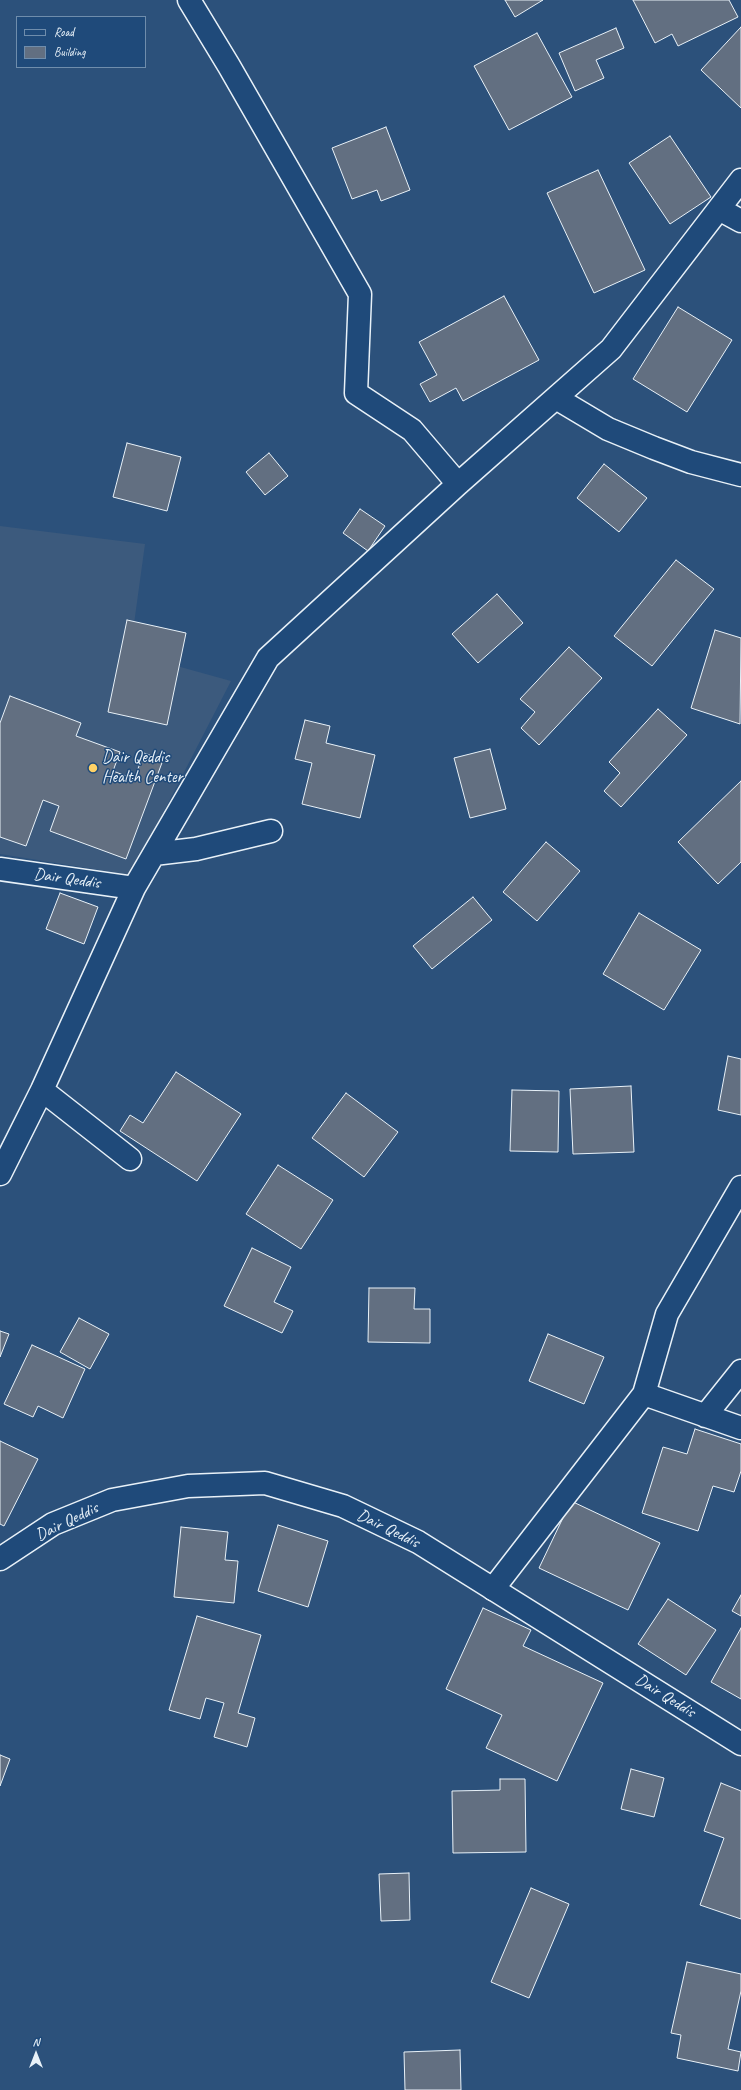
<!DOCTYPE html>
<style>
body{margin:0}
#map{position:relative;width:741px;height:2090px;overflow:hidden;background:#2c517b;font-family:Caveat,sans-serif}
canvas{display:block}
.legend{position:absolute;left:16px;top:16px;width:130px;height:52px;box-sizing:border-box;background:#1f4a7a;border:1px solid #6f8dac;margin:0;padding:5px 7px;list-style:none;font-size:12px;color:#e8f1f8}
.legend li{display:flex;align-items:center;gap:8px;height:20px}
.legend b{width:20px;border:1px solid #6f8dac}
.north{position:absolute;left:16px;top:2034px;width:40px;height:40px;-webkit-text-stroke:3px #1f4a7a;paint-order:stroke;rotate:0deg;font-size:11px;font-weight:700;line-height:16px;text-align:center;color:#e8f1f8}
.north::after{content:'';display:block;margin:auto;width:14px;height:18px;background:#e8f1f8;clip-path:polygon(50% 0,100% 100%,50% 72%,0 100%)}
</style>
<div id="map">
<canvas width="741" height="2090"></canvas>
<ul class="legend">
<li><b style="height:5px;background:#1f4a7a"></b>Road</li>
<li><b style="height:11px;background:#626f81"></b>Building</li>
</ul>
<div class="north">N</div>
</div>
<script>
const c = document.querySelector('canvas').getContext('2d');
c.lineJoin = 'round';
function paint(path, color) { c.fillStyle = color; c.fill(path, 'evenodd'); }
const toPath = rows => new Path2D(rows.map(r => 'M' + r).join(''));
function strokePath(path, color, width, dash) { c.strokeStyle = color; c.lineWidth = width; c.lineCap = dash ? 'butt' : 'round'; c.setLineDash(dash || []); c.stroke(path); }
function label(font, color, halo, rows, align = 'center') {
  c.font = font + ' Caveat,sans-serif'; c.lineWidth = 3; c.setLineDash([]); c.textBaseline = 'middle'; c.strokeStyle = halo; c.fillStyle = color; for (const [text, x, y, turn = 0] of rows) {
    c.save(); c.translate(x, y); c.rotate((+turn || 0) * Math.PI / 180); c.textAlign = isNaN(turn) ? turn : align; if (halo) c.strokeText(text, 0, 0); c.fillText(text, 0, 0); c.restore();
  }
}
paint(toPath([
 [0,526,145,544,130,653,231,681,131,875,0,854]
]), '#3c5a7d');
const building = toPath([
 [505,0,543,0,515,17,505,0],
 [633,0,729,0,738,17,678,46,672,34,655,43,633,0],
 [741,27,741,108,701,70,741,27],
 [616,28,624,48,596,60,604,78,575,91,559,53,616,28],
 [537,33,572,97,509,130,474,66,537,33],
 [386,127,410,190,381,201,377,190,352,199,332,148,386,127],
 [670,136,711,197,670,224,629,163,670,136],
 [598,170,645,270,594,293,547,193,598,170],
 [504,296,539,360,463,401,456,388,430,402,420,384,437,375,419,342,504,296],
 [678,307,732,340,687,412,633,379,678,307],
 [127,443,181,457,167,511,113,497,127,443],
 [269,453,288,476,265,495,246,472,269,453],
 [604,464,647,498,619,532,577,498,604,464],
 [360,509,385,526,368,551,343,533,360,509],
 [676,560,714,589,652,666,614,636,676,560],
 [497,594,523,623,478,663,452,634,497,594],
 [127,620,186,633,167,725,108,712,127,620],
 [715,630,741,638,740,724,691,708,715,630],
 [569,647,602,678,539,745,521,728,535,712,520,699,569,647],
 [10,696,81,723,76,736,120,752,113,771,134,779,144,753,163,760,126,859,50,831,59,806,43,800,26,846,0,837,0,723,10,696],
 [658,709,687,735,621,807,604,791,620,773,609,762,658,709],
 [305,720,330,726,326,743,375,755,360,818,302,804,312,763,295,759,305,720],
 [490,749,506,809,470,818,454,758,490,749],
 [741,781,741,862,718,884,678,842,741,781],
 [546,842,580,871,537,921,503,892,546,842],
 [60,893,98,907,84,944,46,929,60,893],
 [473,897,492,920,432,969,413,946,473,897],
 [639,913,701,950,664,1010,603,974,639,913],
 [728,1056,741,1059,741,1115,718,1110,728,1056],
 [176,1072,241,1114,197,1181,120,1131,130,1115,143,1123,176,1072],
 [631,1086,634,1152,573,1154,570,1089,631,1086],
 [512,1090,559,1091,558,1152,510,1151,512,1090],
 [346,1093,398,1132,364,1177,312,1138,346,1093],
 [278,1165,333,1200,301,1249,246,1214,278,1165],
 [252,1248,291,1267,274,1302,293,1311,282,1333,224,1306,252,1248],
 [369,1288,415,1288,414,1309,430,1309,430,1343,368,1342,369,1288],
 [79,1318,109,1334,90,1369,60,1352,79,1318],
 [0,1331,9,1334,0,1357,0,1331],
 [548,1334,604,1357,584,1404,529,1381,548,1334],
 [32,1345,85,1369,63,1418,38,1406,33,1417,4,1404,32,1345],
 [695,1429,741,1444,741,1471,734,1492,713,1486,698,1531,642,1513,663,1447,687,1454,695,1429],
 [0,1441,38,1459,4,1526,0,1524,0,1441],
 [571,1501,660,1543,628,1610,539,1568,571,1501],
 [278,1525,328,1541,308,1607,258,1591,278,1525],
 [181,1527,228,1532,225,1560,238,1561,234,1603,174,1597,181,1527],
 [741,1595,741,1616,732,1611,741,1595],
 [668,1599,716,1630,686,1675,638,1644,668,1599],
 [483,1608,531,1630,523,1646,603,1683,557,1781,486,1748,502,1715,446,1689,483,1608],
 [197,1616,261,1635,238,1713,255,1718,247,1747,214,1737,224,1703,206,1698,200,1719,169,1710,197,1616],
 [741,1628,741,1699,711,1682,741,1628],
 [0,1755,10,1759,0,1786,0,1755],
 [631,1769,664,1778,654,1817,621,1809,631,1769],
 [500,1779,525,1779,526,1852,453,1853,452,1791,500,1790,500,1779],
 [721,1783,741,1791,741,1919,700,1905,724,1838,704,1831,721,1783],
 [409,1873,410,1920,381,1921,379,1874,409,1873],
 [531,1888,569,1904,529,1998,491,1982,531,1888],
 [687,1962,741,1974,741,1991,728,2049,741,2052,738,2071,677,2058,681,2035,671,2033,687,1962],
 [460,2050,461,2090,405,2090,404,2052,460,2050]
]);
paint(building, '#626f81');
strokePath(building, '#e8f1f8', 1);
const minor = toPath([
 [189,0,229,66,360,294,356,393,412,430,458,484],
 [719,209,741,221],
 [556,398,608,429,654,448,691,462,741,475],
 [154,854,196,849,271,831],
 [0,869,134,888],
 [42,1090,130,1159],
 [0,1174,42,1090,134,888,268,658,458,484,611,349,741,180],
 [644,1394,667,1314,741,1187],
 [705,1416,741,1371],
 [493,1589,644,1394,741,1428]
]);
const secondary = toPath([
 [0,1559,53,1524,112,1500,188,1486,265,1483,343,1506,418,1542,741,1744]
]);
strokePath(minor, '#e8f1f8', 25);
strokePath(secondary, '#e8f1f8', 25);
strokePath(minor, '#1f4a7a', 22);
strokePath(secondary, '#1f4a7a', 22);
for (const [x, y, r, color] of [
 [93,768,5,"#ffd166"]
]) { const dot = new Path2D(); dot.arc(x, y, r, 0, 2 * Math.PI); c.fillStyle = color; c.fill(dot); strokePath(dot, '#1f4a7a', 1.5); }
label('17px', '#e8f1f8', '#1f4a7a', [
 ["Dair Qeddis",102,758],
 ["Health Center",102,778]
], 'left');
label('17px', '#e8f1f8', '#1f4a7a', [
 ["Dair Qeddis",67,879,8],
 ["Dair Qeddis",67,1522,-26],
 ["Dair Qeddis",388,1529,26],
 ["Dair Qeddis",665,1696,32]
]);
</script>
